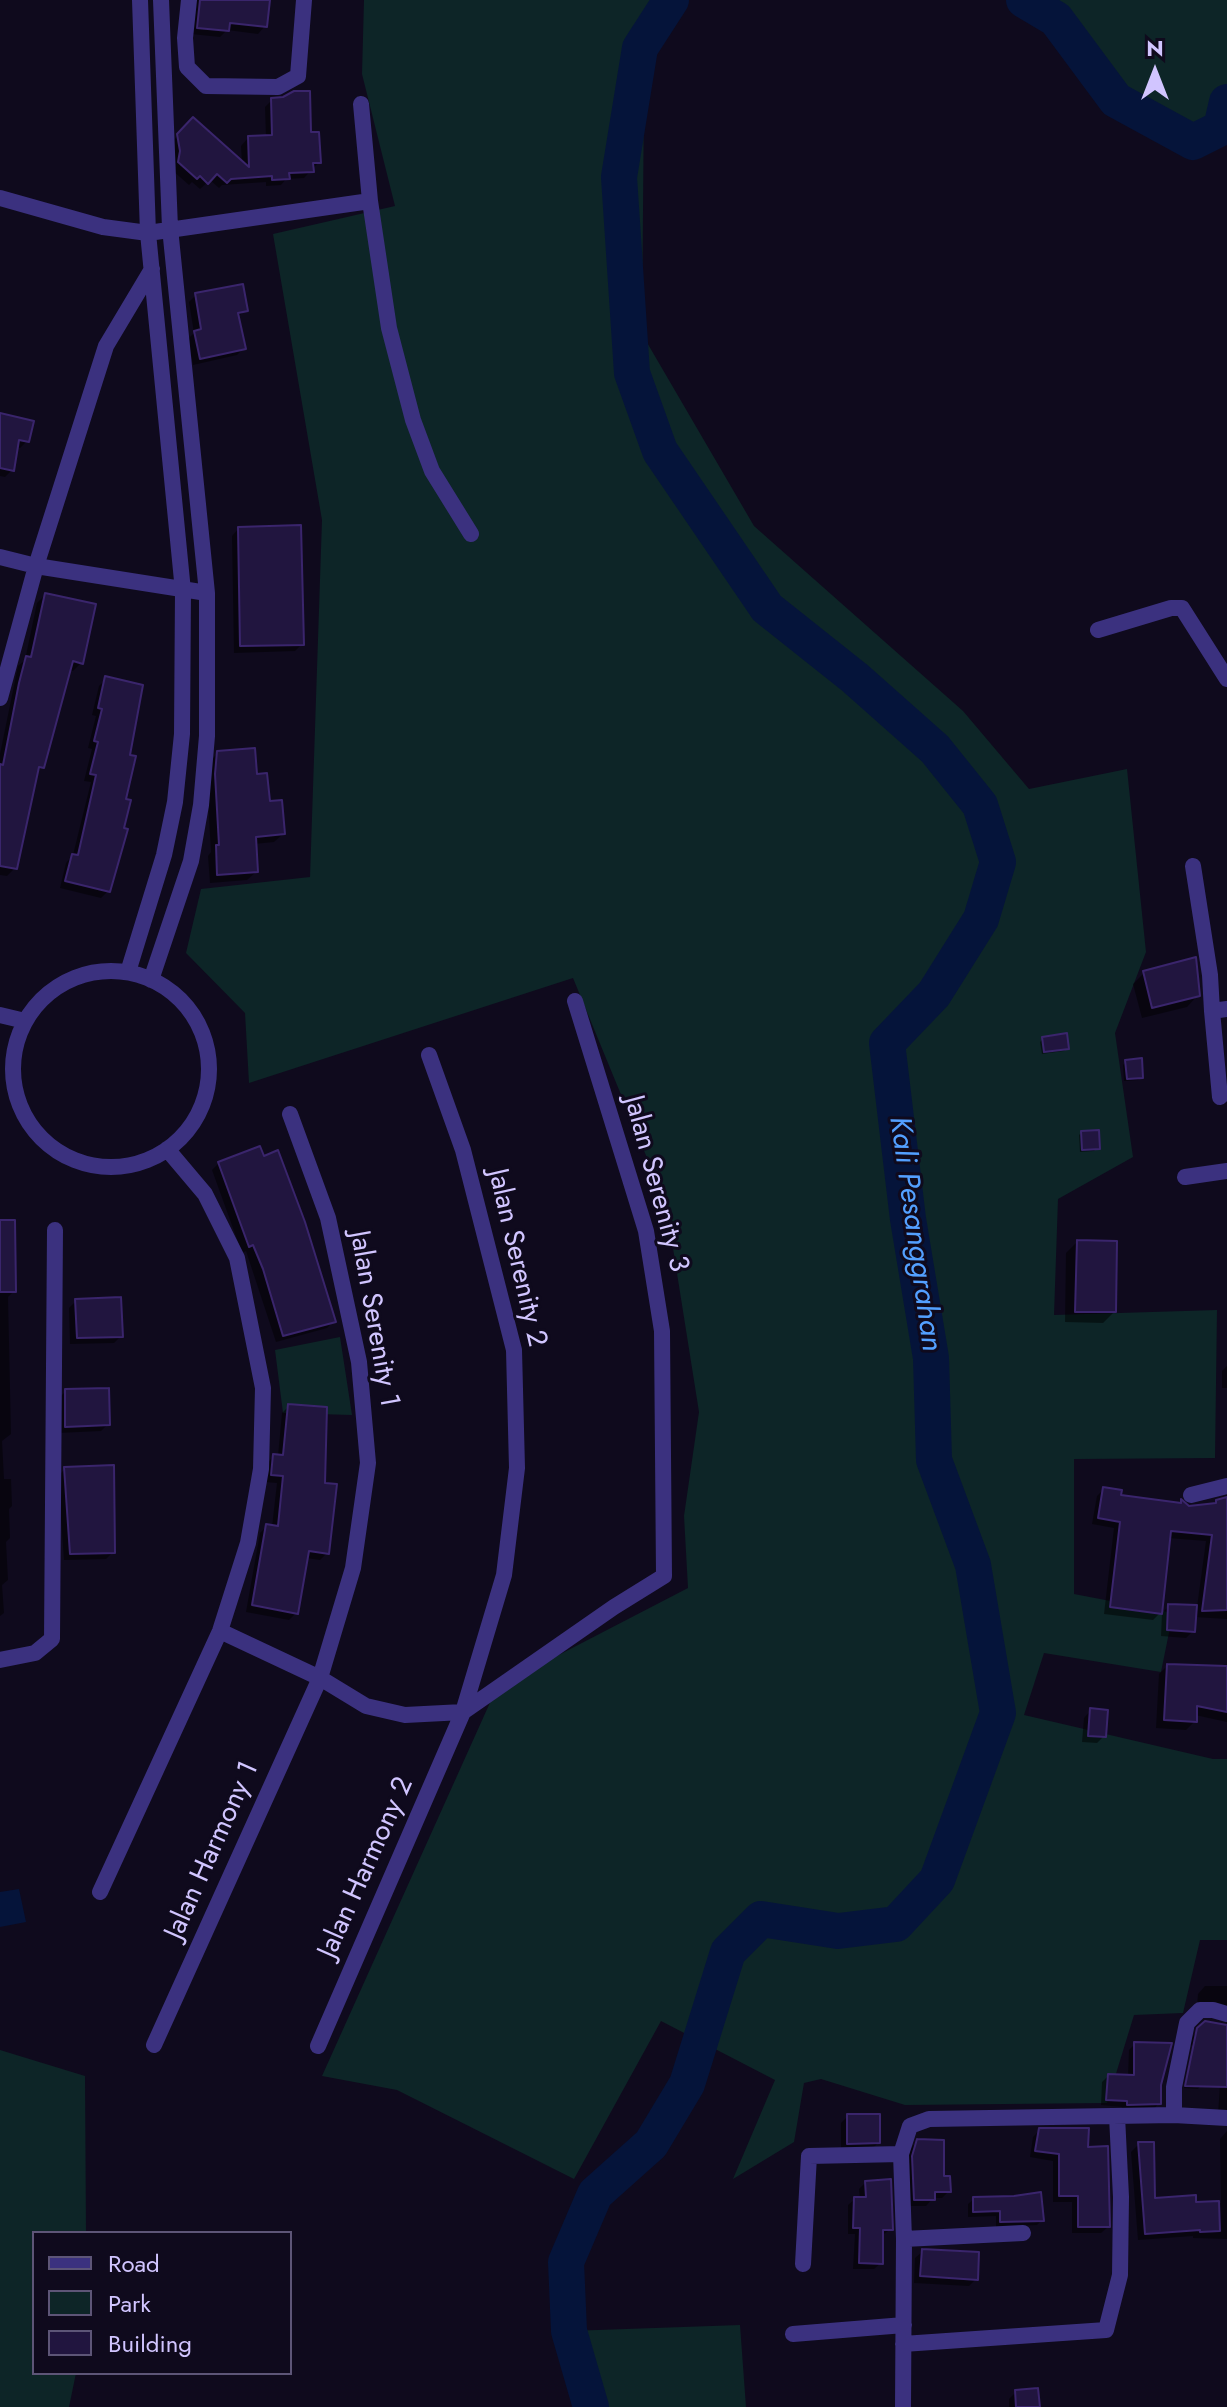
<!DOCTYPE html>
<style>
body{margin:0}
#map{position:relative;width:1227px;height:2407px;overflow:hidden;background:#0f0a1d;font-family:Jost,sans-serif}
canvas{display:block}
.legend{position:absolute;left:32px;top:2231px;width:260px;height:144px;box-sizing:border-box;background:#0f0a1d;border:2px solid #5d5577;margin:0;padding:10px 14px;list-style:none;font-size:24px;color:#d1c5ff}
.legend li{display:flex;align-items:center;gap:16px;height:40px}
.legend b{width:40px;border:2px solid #5d5577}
.north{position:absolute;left:1115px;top:32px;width:80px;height:80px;-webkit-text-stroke:6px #0f0a1d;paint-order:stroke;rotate:0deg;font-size:22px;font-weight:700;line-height:32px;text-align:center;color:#d1c5ff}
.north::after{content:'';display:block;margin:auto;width:28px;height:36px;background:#d1c5ff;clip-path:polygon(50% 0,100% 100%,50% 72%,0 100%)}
</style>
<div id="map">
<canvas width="1227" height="2407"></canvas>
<ul class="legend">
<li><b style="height:10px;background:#3b317f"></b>Road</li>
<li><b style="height:22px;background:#0d2527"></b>Park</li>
<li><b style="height:22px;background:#21153f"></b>Building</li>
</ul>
<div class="north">N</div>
</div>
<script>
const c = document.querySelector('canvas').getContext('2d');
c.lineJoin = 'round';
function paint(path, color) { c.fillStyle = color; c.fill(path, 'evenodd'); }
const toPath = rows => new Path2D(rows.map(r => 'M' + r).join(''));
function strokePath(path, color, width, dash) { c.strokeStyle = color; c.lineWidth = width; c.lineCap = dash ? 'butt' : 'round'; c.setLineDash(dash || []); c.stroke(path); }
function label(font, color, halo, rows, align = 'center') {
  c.font = font + ' Jost,sans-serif'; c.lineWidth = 6; c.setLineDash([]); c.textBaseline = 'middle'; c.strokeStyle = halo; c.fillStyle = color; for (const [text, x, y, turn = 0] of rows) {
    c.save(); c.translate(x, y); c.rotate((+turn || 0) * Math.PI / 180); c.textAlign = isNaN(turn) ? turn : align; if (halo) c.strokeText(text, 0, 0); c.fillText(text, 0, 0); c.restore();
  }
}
paint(toPath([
 [364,0,676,0,644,89,642,334,754,526,963,711,1029,789,1127,769,1146,952,1115,1033,1133,1157,1058,1199,1054,1315,1217,1310,1215,1458,1074,1459,1074,1594,1173,1613,1161,1672,1044,1653,1024,1715,1213,1759,1227,1759,1227,1940,1200,1940,1183,2013,1134,2015,1107,2103,905,2105,821,2079,804,2083,794,2142,733,2179,775,2080,661,2021,574,2179,397,2090,322,2076,497,1687,688,1588,684,1516,699,1412,666,1204,573,978,249,1083,245,1013,186,953,201,889,310,877,322,520,273,234,395,206,362,74],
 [1023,0,1227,0,1227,101,1205,128,1111,91],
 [340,1337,352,1415,283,1413,275,1350],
 [0,2050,85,2076,86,2233,34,2233,34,2373,76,2373,69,2407,0,2407],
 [740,2325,746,2407,580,2407,569,2331]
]), '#0d2527');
paint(toPath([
 [19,1889,26,1922,0,1927,0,1892]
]), '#05143a');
paint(toPath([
 [189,0,268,0,265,26,258,34,227,30,220,37,191,34],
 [272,100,309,135,319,162,304,178,286,179,281,185,266,186,266,182,222,185,219,188,210,180,200,189,192,182,189,185,172,170,171,143,193,119,242,163,241,146,248,138,266,137,265,107],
 [196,295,245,310,237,318,244,348,237,355,193,365,188,339,194,333,189,302],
 [0,415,27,441,20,448,16,447,12,470,5,477,0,476],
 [239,528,302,644,295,651,234,653,232,536],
 [45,595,81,663,73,671,68,670,42,767,36,773,15,868,7,876,0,875,0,754,18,666,25,660,37,603],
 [106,679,128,756,108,891,101,898,60,888,66,863,73,855,91,782,84,781,92,749,88,748,96,716,92,715,99,686],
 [218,753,256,776,283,834,274,842,254,844,256,872,247,880,210,883,208,856,211,852,207,784,209,762],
 [1144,973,1198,995,1187,1007,1142,1018,1133,984],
 [1043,1039,1067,1048,1064,1051,1042,1054,1040,1042],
 [1126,1062,1141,1077,1138,1080,1124,1081,1123,1065],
 [1082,1132,1097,1148,1094,1151,1080,1152,1079,1135],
 [262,1158,334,1321,327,1328,276,1342,246,1251,242,1253,212,1170,219,1163],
 [0,1222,14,1291,8,1297,11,1434,2,1441,4,1479,11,1479,12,1506,9,1509,10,1538,6,1542,8,1580,2,1585,4,1613,0,1616],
 [1077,1242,1114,1312,1103,1323,1065,1322,1066,1253],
 [76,1301,121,1336,114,1343,70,1344,69,1308],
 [1227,1366,1227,1388,1222,1388,1222,1371],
 [66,1391,108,1424,101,1431,58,1433,59,1398],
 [289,1406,323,1484,327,1553,320,1560,306,1558,296,1613,289,1620,246,1612,260,1533,267,1526,272,1527,277,1483,265,1482,267,1463,274,1456,278,1456,282,1413],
 [65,1469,113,1552,106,1559,64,1560,58,1476],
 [1104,1489,1119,1497,1178,1505,1181,1502,1188,1508,1227,1506,1227,1619,1194,1617,1193,1631,1186,1638,1161,1636,1162,1613,1169,1606,1197,1607,1206,1541,1168,1538,1160,1613,1153,1620,1104,1614,1114,1528,1092,1524,1097,1496],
 [1224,1664,1227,1665,1227,1722,1195,1715,1195,1721,1186,1730,1156,1728,1159,1674,1167,1666,1221,1668],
 [1091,1710,1104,1736,1097,1743,1082,1742,1084,1718],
 [1205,1986,1227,1986,1227,2014,1197,2006,1198,1994],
 [1205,2023,1227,2025,1227,2042,1200,2086,1198,2089,1184,2088,1192,2048,1195,2046,1189,2045,1191,2038],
 [1135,2044,1159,2085,1159,2103,1153,2110,1121,2110,1122,2107,1101,2105,1102,2082,1108,2076,1128,2077,1129,2050],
 [1227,2078,1227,2118,1218,2114,1220,2085],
 [848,2116,878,2143,871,2150,841,2150,841,2123],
 [1040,2130,1086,2149,1108,2227,1101,2233,1072,2233,1072,2202,1053,2202,1053,2161,1030,2157,1033,2137],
 [1227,2131,1227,2239,1193,2238,1193,2236,1138,2240,1131,2152,1139,2144,1153,2200,1221,2203,1220,2139],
 [918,2141,949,2191,942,2198,933,2198,926,2206,908,2206,906,2164,911,2148],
 [865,2183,891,2229,881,2236,881,2263,874,2269,853,2269,855,2234,848,2234,848,2205,855,2199,860,2199,859,2189],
 [974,2199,1042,2220,1037,2225,996,2227,996,2216,968,2217,968,2204],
 [923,2251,976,2279,969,2286,914,2283,915,2258],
 [1016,2392,1038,2407,1009,2407,1009,2399]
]), '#0007');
strokePath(toPath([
 [1024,0,1056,19,1116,100,1193,142,1221,128,1227,102],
 [591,2407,569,2331,566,2262,595,2194,651,2144,687,2084,728,1952,761,1919,838,1931,896,1924,937,1880,998,1713,973,1565,934,1460,931,1358,908,1219,887,1043,934,994,981,919,998,862,980,805,935,749,855,678,767,608,660,451,632,373,619,177,640,48,671,0]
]), '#05143a', 36);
const building = toPath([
 [200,0,270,0,267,27,230,23,229,31,197,28,200,0],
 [294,91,310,91,311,132,319,132,321,163,313,163,314,172,289,173,290,179,272,180,272,176,231,179,227,183,217,174,208,184,200,176,197,179,178,162,180,151,177,134,193,117,249,167,248,136,272,135,271,98,283,97,294,91],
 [243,284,248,311,238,313,246,349,200,359,194,331,201,329,195,293,243,284],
 [0,413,34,421,29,442,19,440,14,471,0,468,0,413],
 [301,525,304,645,240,646,238,527,301,525],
 [45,593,96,604,83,664,73,661,44,768,39,767,17,869,0,866,0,764,3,765,19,683,26,656,31,657,45,593],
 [105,676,143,685,130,755,136,756,126,799,131,800,124,828,128,829,110,892,65,881,72,854,78,855,96,775,90,774,98,742,94,741,102,709,98,708,105,676],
 [255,748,257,774,267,773,270,801,282,800,285,834,256,837,258,872,217,875,216,845,219,845,215,774,217,751,255,748],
 [1196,957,1200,996,1152,1008,1143,971,1196,957],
 [1067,1033,1069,1049,1044,1052,1042,1037,1067,1033],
 [1142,1058,1143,1078,1127,1079,1125,1060,1142,1058],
 [1099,1130,1100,1149,1082,1150,1081,1131,1099,1130],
 [260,1146,264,1156,278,1150,305,1222,336,1322,283,1336,263,1269,253,1245,249,1247,218,1162,260,1146],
 [0,1220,15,1220,16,1292,0,1292,0,1220],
 [1077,1240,1117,1241,1116,1312,1075,1312,1077,1240],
 [121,1297,123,1337,77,1338,75,1299,121,1297],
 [109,1388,110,1425,65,1427,65,1389,109,1388],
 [288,1404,327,1407,325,1483,337,1484,329,1554,309,1551,298,1614,252,1605,266,1524,278,1526,283,1476,271,1475,273,1454,283,1455,288,1404],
 [114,1465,115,1553,70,1554,64,1467,114,1465],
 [1103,1487,1122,1490,1121,1495,1181,1503,1181,1499,1189,1506,1216,1503,1216,1500,1227,1497,1227,1610,1202,1611,1212,1535,1171,1531,1162,1614,1110,1607,1120,1522,1098,1518,1103,1487],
 [1168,1604,1197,1605,1195,1632,1167,1630,1168,1604],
 [1167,1664,1227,1666,1227,1712,1197,1706,1197,1722,1164,1720,1167,1664],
 [1090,1708,1108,1710,1106,1737,1088,1736,1090,1708],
 [1205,2021,1227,2025,1227,2087,1185,2086,1197,2028,1205,2021],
 [1134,2042,1172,2043,1161,2085,1161,2104,1127,2105,1127,2101,1106,2100,1108,2074,1134,2075,1134,2042],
 [847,2114,880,2114,880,2143,847,2144,847,2114],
 [1039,2128,1089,2128,1088,2147,1108,2146,1110,2227,1078,2227,1078,2196,1059,2196,1059,2154,1035,2151,1039,2128],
 [917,2139,944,2140,944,2176,950,2176,951,2192,935,2192,935,2200,914,2200,912,2156,917,2139],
 [1138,2142,1154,2142,1155,2198,1196,2195,1196,2202,1219,2201,1220,2231,1200,2232,1200,2230,1145,2234,1138,2142],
 [891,2179,893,2230,883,2230,883,2264,859,2263,860,2228,853,2228,854,2197,866,2197,865,2181,891,2179],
 [1041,2192,1044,2221,1000,2222,1000,2211,973,2212,973,2197,1014,2196,1041,2192],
 [922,2249,979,2252,978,2280,920,2276,922,2249],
 [1038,2388,1040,2407,1016,2407,1015,2390,1038,2388]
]);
paint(building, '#21153f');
strokePath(building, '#3a256c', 2);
strokePath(toPath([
 [189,0,185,38,187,67,206,86,278,87,298,76,304,0],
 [361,104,370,201,389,328,413,420,432,471,471,534],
 [0,198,103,227,148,233,370,201],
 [0,557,36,566,207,593],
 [1098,630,1171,608,1182,608,1227,679],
 [0,698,36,566,106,346,152,269],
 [1193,866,1210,975,1212,1011],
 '13 1069a98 98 0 1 1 196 0a98 98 0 1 1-196 0Z',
 [128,972,164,855,175,802,182,734,183,591,148,233,140,0],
 [151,980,191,861,201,805,207,736,207,593,170,228,161,0],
 [0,1015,25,1021],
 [1220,1097,1212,1011,1227,1009],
 [1185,1177,1227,1171],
 [1191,1495,1227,1486],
 [220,1631,320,1678,366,1706,405,1715,463,1712,614,1607,664,1576,662,1331,646,1231,575,1001],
 [0,1660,35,1653,52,1639,55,1230],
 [100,1892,220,1631,248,1543,261,1469,263,1388,237,1258,205,1194,167,1149],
 [154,2045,320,1678,353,1568,368,1463,359,1362,328,1218,290,1114],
 [318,2046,463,1712,504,1575,517,1468,514,1350,463,1150,429,1055],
 [1174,2115,1174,2087,1187,2023,1200,2010,1213,2010,1227,2014],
 [901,2154,904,2239,903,2407],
 [904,2239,1023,2233],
 [803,2264,809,2156,901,2154,910,2126,929,2119,1174,2115,1227,2118],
 [793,2334,904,2325],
 [903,2344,1106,2330,1120,2275,1121,2197,1117,2116]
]), '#3b317f', 16);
label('28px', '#d1c5ff', '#0f0a1d', [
 ["Jalan Serenity 3",655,1184,75],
 ["Jalan Serenity 2",516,1258,77],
 ["Jalan Serenity 1",373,1319,80],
 ["Jalan Harmony 1",213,1851,-66],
 ["Jalan Harmony 2",367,1868,-66]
]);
label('italic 30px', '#53a0ff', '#0f0a1d', [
 ["Kali Pesanggrahan",914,1234,82]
]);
</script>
